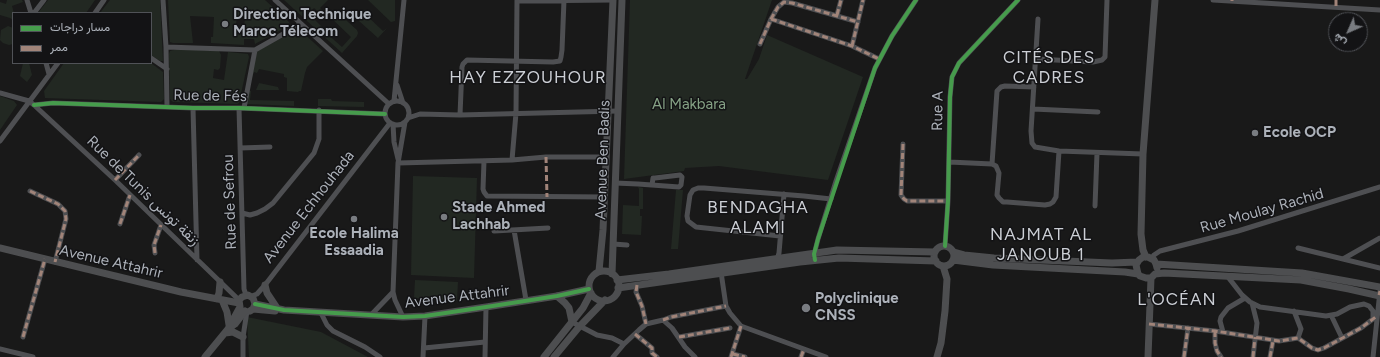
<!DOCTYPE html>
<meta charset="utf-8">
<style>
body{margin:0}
#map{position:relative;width:1380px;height:357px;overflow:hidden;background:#191919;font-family:Figtree,Vazirmatn,sans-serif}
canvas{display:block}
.legend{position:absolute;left:12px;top:12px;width:140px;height:52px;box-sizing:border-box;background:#131315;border:1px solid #505257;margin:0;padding:5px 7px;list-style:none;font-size:12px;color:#acb1b9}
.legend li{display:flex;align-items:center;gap:8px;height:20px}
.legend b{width:20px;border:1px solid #505257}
.north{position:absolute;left:1328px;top:12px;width:40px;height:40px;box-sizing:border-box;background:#131315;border:1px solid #505257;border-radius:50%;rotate:225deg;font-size:11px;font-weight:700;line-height:16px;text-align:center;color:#acb1b9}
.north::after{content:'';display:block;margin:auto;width:14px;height:18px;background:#797c81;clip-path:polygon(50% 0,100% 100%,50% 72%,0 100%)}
</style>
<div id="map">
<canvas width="1380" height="357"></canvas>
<ul class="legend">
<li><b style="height:5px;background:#469c4c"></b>مسار دراجات</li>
<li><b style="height:5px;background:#a18479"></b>ممر</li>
</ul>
<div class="north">ش</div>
</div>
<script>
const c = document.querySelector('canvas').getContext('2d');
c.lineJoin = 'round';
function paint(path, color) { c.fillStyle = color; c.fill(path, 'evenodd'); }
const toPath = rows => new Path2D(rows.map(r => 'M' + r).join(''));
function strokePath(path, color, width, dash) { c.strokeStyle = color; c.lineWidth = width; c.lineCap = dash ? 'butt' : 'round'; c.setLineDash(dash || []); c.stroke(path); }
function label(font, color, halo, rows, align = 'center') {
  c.font = font + ' Figtree,Vazirmatn,sans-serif'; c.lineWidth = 3; c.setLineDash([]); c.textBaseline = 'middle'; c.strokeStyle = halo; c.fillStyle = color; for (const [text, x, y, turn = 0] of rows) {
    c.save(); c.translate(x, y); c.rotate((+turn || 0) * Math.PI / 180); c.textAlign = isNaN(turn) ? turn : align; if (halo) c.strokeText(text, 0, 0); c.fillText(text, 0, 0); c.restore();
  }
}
paint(toPath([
 [7,0,22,0,23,2,12,6,14,13,13,20,10,18,0,15,0,2,6,4],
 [48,0,95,0,86,13,38,13],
 [110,0,160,0,163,61,160,61,151,55,151,13,100,13],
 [168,0,265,0,289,22,290,25,255,44,254,39,244,39,244,45,211,43,211,37,213,37,214,17,190,16,193,43,173,43,170,42],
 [240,13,245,14,244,32,235,31,237,17,239,17],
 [284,0,328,0,320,8,328,15,325,18,314,8,309,14,326,31,325,32,342,47,351,37,330,17,333,13,338,13,357,30,358,33,357,36,342,53],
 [368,0,395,0,395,21,391,22],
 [630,0,772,0,745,79,747,79,759,59,767,35,863,77,828,180,719,166,685,168,684,171,624,179],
 [365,14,383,31,387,28,378,38,359,21],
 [8,26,13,28,13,44,9,45,3,43,0,40,1,30],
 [297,30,301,31,323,51,307,67,305,73,301,91,299,91,298,92,287,91,287,78,284,77,284,74,259,69,257,73,254,72,252,78,251,78,257,51],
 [177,49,219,51,221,55,220,68,218,70,214,69,213,78,224,80,228,52,248,54,249,57,239,103,237,104,173,102,170,99,169,54,170,51],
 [23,63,29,63,32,75,27,82,20,76],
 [64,63,151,63,163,72,164,99,161,102,45,98,44,91],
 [259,83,278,87,279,90,256,90],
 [249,91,251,91,250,100,294,101,294,106,247,104,246,104],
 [0,96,14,101,17,105,0,130],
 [318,99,331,99,332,101,364,102,364,107,318,106],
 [413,176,477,178,474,278,411,275],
 [638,187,643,188,643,209,640,209,640,216,642,216,641,235,622,234,623,205,639,206,639,189],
 [676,190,683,190,678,249,671,249],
 [415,280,458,282,457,301,414,298],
 [247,317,321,332,368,357,249,357]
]), '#222822');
strokePath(toPath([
 [27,0,31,13],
 [163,0,166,47,167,107],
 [275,0,389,104],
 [1213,0,1380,10],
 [517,1,613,0],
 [34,13,44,0],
 [95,13,104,0],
 [837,15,841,0],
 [771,19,852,46,879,59],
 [1038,19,1031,131,1032,143,1035,147,1059,151,1143,154],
 [760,44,771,19,778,7,784,2,792,3,858,22],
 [852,46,863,0],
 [166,47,255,50,301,24],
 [151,58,167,69],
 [1036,59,1093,62,1102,60,1105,57,1107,0],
 [46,63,49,74],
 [397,85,403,103],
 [0,93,29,101,34,105,115,180,239,300],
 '385 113a12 12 0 1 1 24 0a12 12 0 1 1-24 0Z',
 [394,101,404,0],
 [34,105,53,103,193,108,239,108,385,114],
 [193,108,197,260],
 [239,108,244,289,246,295],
 [244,108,255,50],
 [1033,109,1098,112],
 [460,115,462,67,463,64,467,60,553,62,560,61,561,57,562,50,564,0],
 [408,118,420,114,460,115,618,111],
 [393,124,394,142,398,159],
 [0,141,58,63],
 [903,144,901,195,904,199,907,201,948,201],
 [240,148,270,147],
 [512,160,516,113,517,0],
 [484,161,483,189,484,192,487,196,605,197],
 [949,162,992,164,996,166,999,173,997,195,999,198,1003,202,1007,202,1045,205,1050,204,1053,202,1056,197,1059,151],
 [398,163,512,160,546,157,606,157],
 [992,164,997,91,1001,87,1005,86,1034,87],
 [115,180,139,155],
 [615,183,638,184,679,187,681,185,682,177,680,175,655,178,653,178,652,185],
 [30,191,58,204,65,211,66,219,55,262],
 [1095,206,1097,153],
 [242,213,250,215,257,213,265,209,273,203,314,153,319,139,319,110],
 [120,224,130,195],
 [514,230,526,300],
 [494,231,548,228],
 [780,236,696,227,688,221,687,216,690,195,693,190,698,188,704,188,804,196,831,199],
 [613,244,627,245],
 [945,246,948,201,950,97,952,77,959,63,1018,0],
 [1298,248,1380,268],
 [155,253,154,245,161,225],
 [814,255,818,239,836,181,875,68,892,36,916,0],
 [1152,258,1154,255,1160,251,1238,231,1380,187],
 [1343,259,1380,238],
 [777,260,779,253,784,194],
 [721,272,726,306,730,313,741,326,826,357],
 [1228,277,1242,295,1250,302,1260,307,1326,316,1337,314,1350,307,1364,304,1369,306,1373,311,1373,319],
 [637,285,636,292,642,306,646,324],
 [252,296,257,294,265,285,390,123],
 [1252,303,1257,323,1253,357],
 [1294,311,1301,329,1298,338],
 [321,313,327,325,333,331,365,347,380,357],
 [371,315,393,292],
 [1331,315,1342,338],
 [403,317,395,300,393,292,398,163,405,122],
 [663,320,671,317,726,306],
 [572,322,597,335,612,338,624,344],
 [1149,324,1215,331,1279,341,1298,338,1312,348,1318,350,1324,348,1361,328,1377,316],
 [1215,331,1215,343,1217,351,1221,357],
 [1223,332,1220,321,1221,317,1228,308,1245,298],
 [635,334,652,348,652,353,657,357],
 [23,337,45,259],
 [679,337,730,328],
 [424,348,485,342],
 [0,349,33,357],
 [733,354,745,357],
 [243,357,243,337,247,311],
 [423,357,425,316],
 [485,357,486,307],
 [613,357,624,344,639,330,646,324,663,320,672,328,685,347,695,357],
 [731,357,741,326],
 [801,357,804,349],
 [1184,357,1188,328],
 [1270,357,1273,341],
 [1373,357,1380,291]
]), '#4e4f52', 5);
strokePath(toPath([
 '934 256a10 10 0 1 1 20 0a10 10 0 1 1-20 0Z',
 [0,248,181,292,239,303],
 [953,252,964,255,994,258,1112,263,1137,262],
 [1146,257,1143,250,1141,234,1143,154,1155,0],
 [953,260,993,265,1125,272,1138,274,1140,276,1146,278,1151,278,1155,274,1164,273,1301,280,1349,289,1380,296],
 [1156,264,1302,273,1380,287],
 [599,271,603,230,613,0],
 '589 286a15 15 0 1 1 30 0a15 15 0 1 1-30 0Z',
 [612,274,622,0],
 [1138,274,1136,265,1139,260,1143,257,1148,257,1154,260,1156,264,1157,268],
 [617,280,669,274,837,250,935,252],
 [265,285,267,293,277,308],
 [618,288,800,262,839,258,936,261],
 [557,296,565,303,569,308,572,322],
 [217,299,219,293,220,282],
 [222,300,227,312,229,325],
 [255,304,284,310,403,317,425,316,486,307,557,296,589,289],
 [250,311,253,309,275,311],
 [228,329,240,307,239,300,242,297,248,295,253,298,255,304,253,309],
 [225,333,233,332,243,337],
 [205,357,228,329,235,324,245,311],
 [544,357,583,308,591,293],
 [554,357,579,327,605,300],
 [937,357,941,343,945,311,947,279,943,266],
 [1148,357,1151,278]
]), '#4d4e50', 7);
strokePath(toPath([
 [1336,0,1336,7],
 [1232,1,1232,0],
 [837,15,841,0],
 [771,19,852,46,879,59],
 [760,44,771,19,778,7,784,2,792,3,858,22],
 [852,46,863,0],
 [903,144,901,195,904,199,907,201,948,201],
 [546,157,547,197],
 [115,180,139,155],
 [30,191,58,204,65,211,66,219,55,262],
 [120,224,130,195],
 [155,253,154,245,161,225],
 [637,285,636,292,642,306,646,324],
 [1379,295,1380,291],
 [663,320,671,317,726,306],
 [1149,324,1215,331,1279,341,1298,338,1312,348,1318,350,1324,348,1361,328,1377,316],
 [1215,331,1215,343,1217,351,1221,357],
 [635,334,652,348,652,353,657,357],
 [23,337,45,259],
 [679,337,730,328],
 [733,354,745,357],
 [731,357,741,326],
 [801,357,804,349],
 [1184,357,1188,328],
 [1253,357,1255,337],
 [1270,357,1273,341]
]), '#a18479', 3, [6, 3]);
strokePath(toPath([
 [34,105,53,103,193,108,239,108,385,114],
 [945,246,948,201,950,97,952,77,959,63,1018,0],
 [815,260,814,254,818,239,875,68,892,36,916,0],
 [255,304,284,310,403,317,425,316,486,307,557,296,589,289]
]), '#469c4c', 4);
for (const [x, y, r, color] of [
 [225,24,4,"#797c81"],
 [1255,133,4,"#797c81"],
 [444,217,4,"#797c81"],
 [354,219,4,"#797c81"],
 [806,308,5,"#797c81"]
]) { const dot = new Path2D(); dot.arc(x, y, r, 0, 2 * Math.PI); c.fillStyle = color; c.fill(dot); strokePath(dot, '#131315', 1.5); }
label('bold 15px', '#acb1b9', '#131315', [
 ["Direction Technique",233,15],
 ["Maroc Télecom",233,32],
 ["Ecole OCP",1263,133],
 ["Stade Ahmed",452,208],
 ["Lachhab",452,225],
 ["Ecole Halima",354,234,"center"],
 ["Essaadia",354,251,"center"],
 ["Polyclinique",815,299],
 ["CNSS",815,316]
], 'left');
label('15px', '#acb1b9', '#131315', [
 ["Rue de Fés",210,96,1],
 ["Rue A",938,111,-89],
 ["Avenue Ben Badis",603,160,-88],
 ["Rue de Tunis زنقة تونس",143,191,44],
 ["Rue de Sefrou",230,202,-92],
 ["Avenue Echhouhada",309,207,-52],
 ["Rue Moulay Rachid",1262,211,-16],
 ["Avenue Attahrir",111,262,13],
 ["Avenue Attahrir",457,297,-7]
]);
label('15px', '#85a185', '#131315', [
 ["Al Makbara",689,105]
]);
c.letterSpacing = '1px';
label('17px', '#cccfd5', '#131315', [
 ["CITÉS DES",1049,58],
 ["CADRES",1049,78],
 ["HAY EZZOUHOUR",528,78],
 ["BENDAGHA",758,208],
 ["ALAMI",758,228],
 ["NAJMAT AL",1041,235],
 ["JANOUB 1",1041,255],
 ["L'OCÉAN",1177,300]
]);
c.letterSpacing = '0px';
</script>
